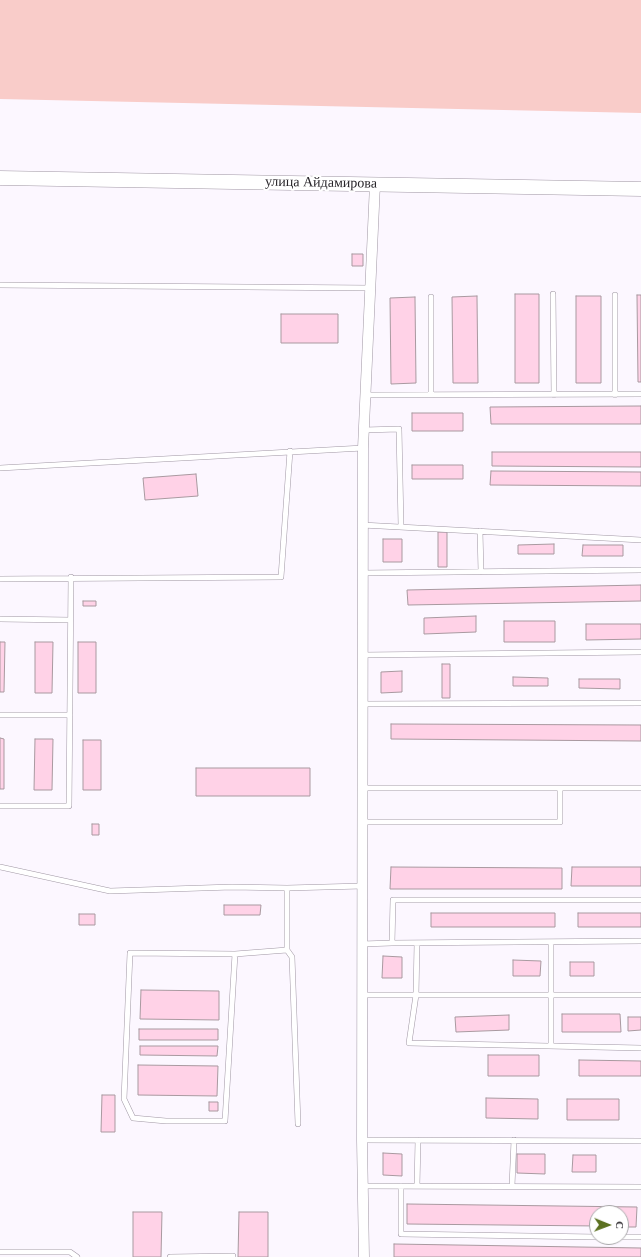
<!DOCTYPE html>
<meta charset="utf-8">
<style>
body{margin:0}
#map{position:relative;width:641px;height:1257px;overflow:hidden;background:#fcf7ff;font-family:Georgia,serif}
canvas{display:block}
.north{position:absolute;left:589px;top:1205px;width:40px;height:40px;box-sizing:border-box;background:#fff;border:1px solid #a9a8aa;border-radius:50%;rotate:91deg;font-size:11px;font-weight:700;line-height:16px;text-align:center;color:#28252a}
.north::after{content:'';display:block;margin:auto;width:14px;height:18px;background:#5c7121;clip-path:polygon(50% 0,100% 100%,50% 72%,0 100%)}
</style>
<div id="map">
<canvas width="641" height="1257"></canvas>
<div class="north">С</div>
</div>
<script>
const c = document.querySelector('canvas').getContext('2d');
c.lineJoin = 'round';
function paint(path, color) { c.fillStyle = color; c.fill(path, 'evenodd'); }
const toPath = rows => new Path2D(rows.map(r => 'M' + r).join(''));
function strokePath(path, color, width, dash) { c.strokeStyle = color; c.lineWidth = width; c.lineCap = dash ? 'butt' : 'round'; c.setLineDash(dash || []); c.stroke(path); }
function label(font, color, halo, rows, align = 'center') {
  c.font = font + ' Georgia,serif'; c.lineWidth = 4; c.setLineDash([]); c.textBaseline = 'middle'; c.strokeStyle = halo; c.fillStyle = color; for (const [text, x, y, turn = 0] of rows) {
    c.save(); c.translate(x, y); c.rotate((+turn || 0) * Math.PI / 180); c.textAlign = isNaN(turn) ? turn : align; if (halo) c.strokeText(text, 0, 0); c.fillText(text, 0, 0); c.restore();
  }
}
paint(toPath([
 [0,0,641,0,641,113,0,99]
]), '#f9ccc9');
const building = toPath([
 [352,254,363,254,363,266,352,266,352,254],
 [515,294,539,294,539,383,515,383,515,294],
 [637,295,641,295,641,382,638,382,637,295],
 [477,296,478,383,453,383,452,297,477,296],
 [576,296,601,296,601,383,576,383,576,296],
 [415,297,416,383,391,384,390,298,415,297],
 [281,314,338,314,338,343,281,343,281,314],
 [641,406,641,424,491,424,490,407,641,406],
 [412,413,463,413,463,431,412,431,412,413],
 [492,452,641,452,641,467,492,466,492,452],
 [412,465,463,465,463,479,412,479,412,465],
 [491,471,641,472,641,486,490,485,491,471],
 [196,474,198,496,145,500,143,478,196,474],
 [438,532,447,532,447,567,438,567,438,532],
 [383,539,402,539,402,562,383,562,383,539],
 [554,544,554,554,518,554,518,545,554,544],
 [583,545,623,545,623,556,582,556,583,545],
 [641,585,641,601,408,605,407,590,641,585],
 [83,601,96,601,96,606,83,606,83,601],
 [476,616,476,632,424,634,424,618,476,616],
 [504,621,555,621,555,642,504,642,504,621],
 [586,624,641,624,641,639,586,640,586,624],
 [0,642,5,642,4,692,0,692,0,642],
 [35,642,53,642,52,693,35,693,35,642],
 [78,642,96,642,96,693,78,693,78,642],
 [442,664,450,664,450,698,442,698,442,664],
 [402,671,402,692,381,693,381,672,402,671],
 [513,677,548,678,548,686,513,686,513,677],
 [579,679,620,679,620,689,579,688,579,679],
 [391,724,641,725,641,741,391,739,391,724],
 [0,738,4,739,4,789,0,789,0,738],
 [35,739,53,739,52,790,34,790,35,739],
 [83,740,101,740,101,790,83,790,83,740],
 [196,768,310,768,310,796,196,796,196,768],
 [92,824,99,824,99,835,92,835,92,824],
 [391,867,562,868,562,889,390,889,391,867],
 [572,867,641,867,641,886,571,886,572,867],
 [224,905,261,905,260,915,224,915,224,905],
 [431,913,555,913,555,927,431,927,431,913],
 [578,913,641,913,641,927,578,927,578,913],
 [79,914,95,914,95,925,79,925,79,914],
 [383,956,402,957,402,978,382,978,383,956],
 [513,960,541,961,540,976,513,976,513,960],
 [570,962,594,962,594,976,570,976,570,962],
 [141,990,219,991,219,1020,140,1019,141,990],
 [562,1014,620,1014,621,1032,562,1032,562,1014],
 [509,1015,509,1030,456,1032,455,1017,509,1015],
 [628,1017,641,1017,641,1030,628,1031,628,1017],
 [139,1029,218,1029,218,1040,139,1040,139,1029],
 [140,1046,218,1046,217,1056,140,1055,140,1046],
 [488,1055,539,1055,539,1076,488,1076,488,1055],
 [579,1060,641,1061,641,1076,579,1076,579,1060],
 [138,1065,218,1066,217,1096,138,1095,138,1065],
 [102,1095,115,1095,115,1132,101,1132,102,1095],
 [486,1098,538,1099,538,1119,486,1118,486,1098],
 [567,1099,619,1099,619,1120,567,1120,567,1099],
 [209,1102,218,1102,218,1111,209,1111,209,1102],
 [383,1153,402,1154,402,1176,383,1175,383,1153],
 [517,1154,545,1154,545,1174,517,1173,517,1154],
 [573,1155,596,1155,596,1172,572,1172,573,1155],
 [407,1204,637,1207,636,1227,621,1227,621,1213,597,1213,597,1226,407,1224,407,1204],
 [133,1212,162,1212,161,1257,133,1257,133,1212],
 [239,1212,268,1212,268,1257,238,1257,239,1212],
 [394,1244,641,1248,641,1257,394,1257,394,1244]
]);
paint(building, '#ffd2e7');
strokePath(building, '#a999a0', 1);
const service = toPath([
 [0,285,370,288],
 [553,294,554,395],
 [615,295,615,395],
 [365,395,641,394],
 [431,395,431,297],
 [364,430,399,429,401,526],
 [0,468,363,448],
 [362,525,641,540],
 [480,531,481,572],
 [362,573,641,570],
 [0,579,281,577,290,451],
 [0,619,70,620],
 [362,655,641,652],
 [362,704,641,703],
 [0,715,70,715],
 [362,788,641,788],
 [0,806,69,806,71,577],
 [362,822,560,822,560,788],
 [0,867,110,891,232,887,287,888,362,886],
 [287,888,287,950,292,957,298,1124],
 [551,942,551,1046],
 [392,943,641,941],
 [417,943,416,995,409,1043,641,1048],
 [362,944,392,943,393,900,641,900],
 [235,954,225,1121,166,1121,133,1118,124,1099,130,953,235,954,287,950],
 [362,995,641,995],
 [362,1140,641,1141],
 [362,1186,641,1187],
 [401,1186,401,1234,597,1237],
 [417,1186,418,1140],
 [512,1186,514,1140],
 [621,1237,641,1237],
 [0,1252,70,1252,77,1257],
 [170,1257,233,1256]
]);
const minor = toPath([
 [364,1257,362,1140,363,448,375,184]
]);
const secondary = toPath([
 [0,178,641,189]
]);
strokePath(service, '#a097a4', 6);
strokePath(minor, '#a097a4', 11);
strokePath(secondary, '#a097a4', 15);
strokePath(service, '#fff', 5);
strokePath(minor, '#fff', 10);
strokePath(secondary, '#fff', 14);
label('14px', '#28252a', '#fff', [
 ["улица Айдамирова",321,183,1]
]);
</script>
